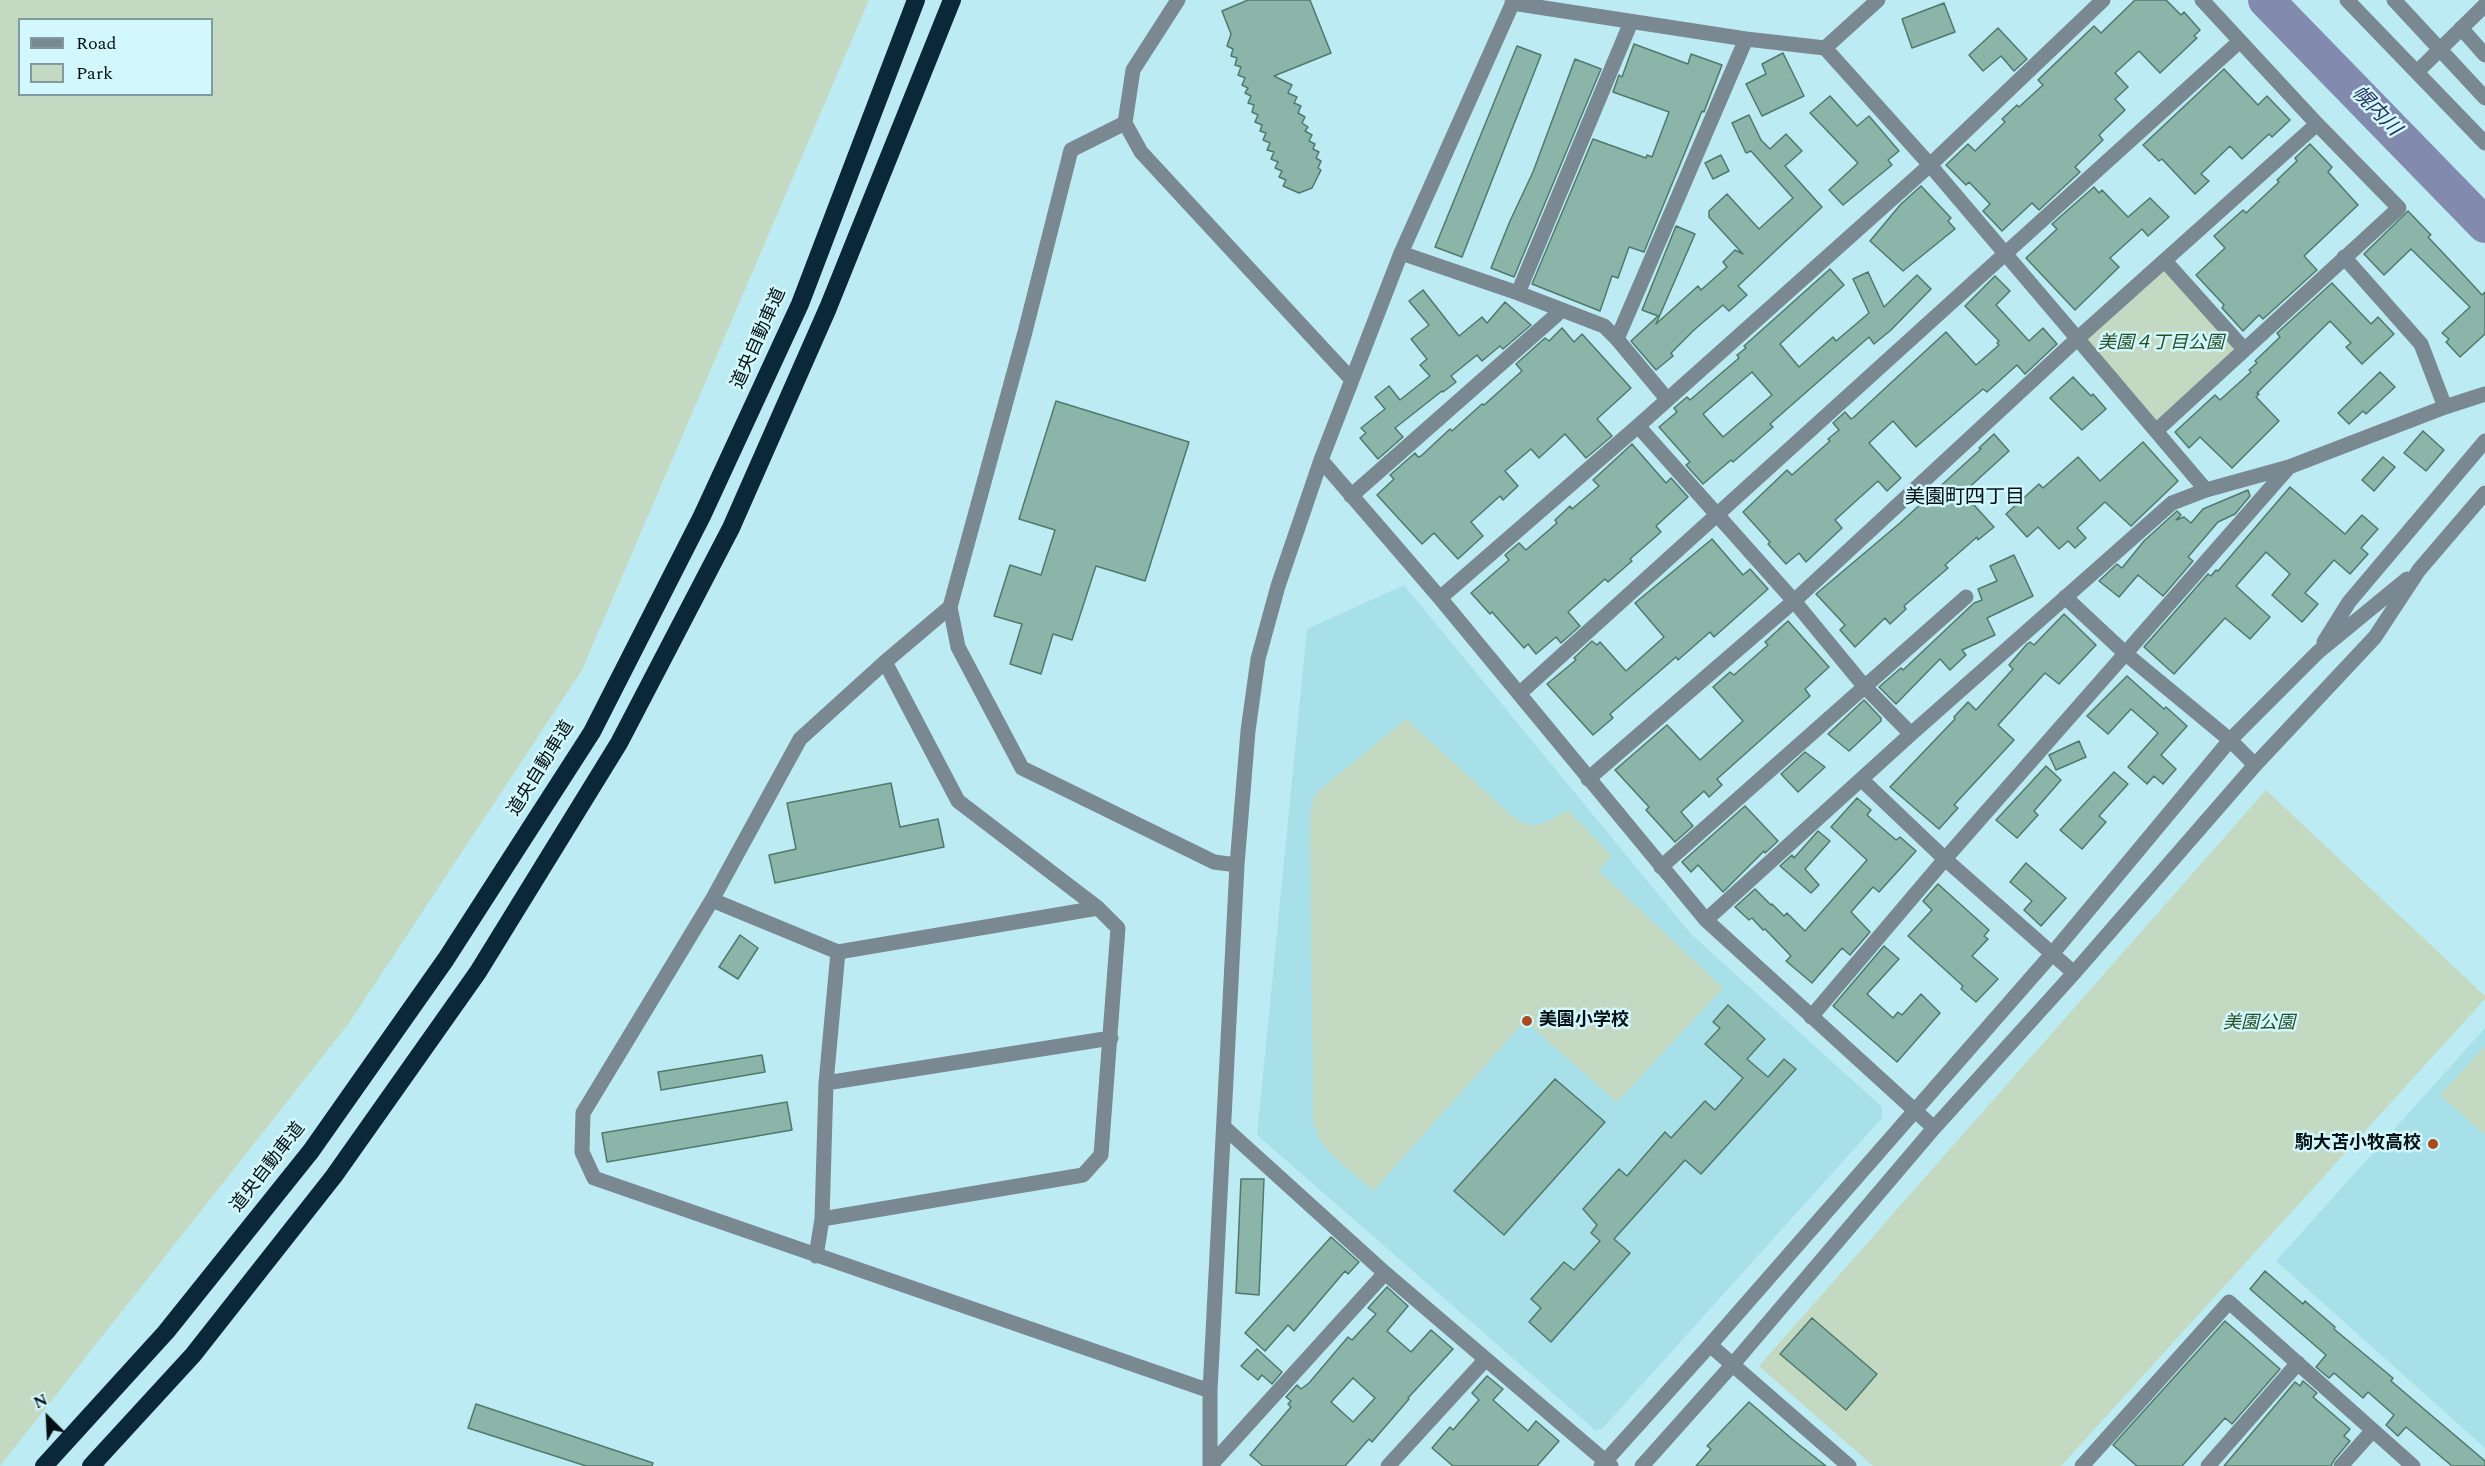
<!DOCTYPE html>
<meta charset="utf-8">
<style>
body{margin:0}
#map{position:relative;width:2485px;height:1466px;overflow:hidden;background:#bdebf3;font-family:Spectral,serif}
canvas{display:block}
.legend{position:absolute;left:18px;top:18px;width:195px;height:78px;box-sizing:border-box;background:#d2f7fd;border:2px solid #7f9b9f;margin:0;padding:8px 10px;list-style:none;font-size:18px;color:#021013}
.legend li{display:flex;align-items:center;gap:12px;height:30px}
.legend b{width:30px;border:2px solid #7f9b9f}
.north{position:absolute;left:18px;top:1388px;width:60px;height:60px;-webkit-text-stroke:4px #d2f7fd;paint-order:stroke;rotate:336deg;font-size:16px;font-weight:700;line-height:24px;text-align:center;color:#021013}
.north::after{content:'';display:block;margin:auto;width:21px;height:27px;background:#021013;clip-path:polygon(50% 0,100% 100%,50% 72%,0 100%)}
</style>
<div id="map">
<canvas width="2485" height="1466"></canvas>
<ul class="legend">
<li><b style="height:8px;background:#7a8892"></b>Road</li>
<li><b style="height:16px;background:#c4d9c1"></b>Park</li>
</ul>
<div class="north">N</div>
</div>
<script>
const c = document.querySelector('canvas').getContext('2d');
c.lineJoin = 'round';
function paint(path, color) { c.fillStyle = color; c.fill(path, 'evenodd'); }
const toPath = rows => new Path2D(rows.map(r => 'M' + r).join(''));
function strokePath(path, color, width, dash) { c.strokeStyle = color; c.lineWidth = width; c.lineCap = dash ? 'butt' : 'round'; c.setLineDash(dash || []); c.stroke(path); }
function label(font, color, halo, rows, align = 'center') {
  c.font = font + ' Spectral,"Noto Sans JP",serif'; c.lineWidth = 5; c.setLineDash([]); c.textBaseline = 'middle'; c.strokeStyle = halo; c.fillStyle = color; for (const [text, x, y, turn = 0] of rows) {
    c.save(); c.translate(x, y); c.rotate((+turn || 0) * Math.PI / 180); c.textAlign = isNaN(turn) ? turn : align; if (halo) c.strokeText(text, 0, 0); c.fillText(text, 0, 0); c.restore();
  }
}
paint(toPath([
 [1404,585,1691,934,1882,1107,1882,1118,1602,1429,1595,1430,1257,1135,1307,629],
 [2485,1028,2485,1448,2276,1261]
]), '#a8e0e9');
paint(toPath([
 [0,0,869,0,582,670,349,1023,0,1466],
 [20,20,212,20,212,94,20,94],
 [2165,261,2244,349,2156,431,2077,340],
 [1406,719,1512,816,1525,824,1535,825,1546,822,1568,810,1612,856,1598,870,1723,988,1617,1102,1525,1021,1373,1191,1329,1152,1319,1138,1313,1120,1310,814,1315,794],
 [2266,790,2485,996,2485,999,2061,1466,1873,1466,1759,1366],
 [2485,1046,2485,1135,2440,1095]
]), '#c4d9c1');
strokePath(toPath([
 [2266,0,2485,225]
]), '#828aae', 36);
const building = toPath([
 [1248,0,1310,0,1331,53,1274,76,1292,85,1288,93,1297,97,1294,103,1301,106,1298,113,1305,117,1302,123,1308,127,1305,131,1312,135,1309,141,1315,144,1313,149,1319,152,1316,158,1321,161,1318,168,1321,170,1312,188,1299,193,1283,186,1286,180,1279,177,1282,171,1275,168,1278,162,1271,159,1274,152,1267,150,1270,143,1263,140,1266,133,1260,131,1262,125,1255,122,1258,115,1252,112,1254,105,1248,103,1251,96,1245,93,1248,88,1242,85,1245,78,1238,75,1241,67,1235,65,1237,58,1231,56,1233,49,1227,46,1231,34,1222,11,1248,0],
 [2135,0,2166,0,2181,15,2184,12,2200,30,2194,36,2197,38,2160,73,2139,51,2115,73,2128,87,2115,99,2125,110,2099,135,2103,140,2075,167,2080,172,2039,210,2032,203,2002,231,1983,211,1990,204,1969,182,1966,185,1946,165,1968,144,1975,151,2005,122,2002,119,2017,105,2019,107,2043,85,2038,80,2094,26,2101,33,2135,0],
 [1944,3,1955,32,1912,48,1902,19,1944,3],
 [1998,28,2027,59,2014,71,2001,56,1983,71,1969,55,1998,28],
 [1634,44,1688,64,1691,54,1722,65,1707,104,1704,112,1702,111,1644,252,1629,247,1618,278,1612,276,1600,311,1532,284,1593,139,1646,158,1647,155,1652,157,1669,112,1613,92,1619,75,1622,77,1634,44],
 [1517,46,1541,55,1462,257,1435,247,1517,46],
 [1783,53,1804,96,1762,116,1746,84,1766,74,1762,64,1783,53],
 [1575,59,1601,69,1514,277,1491,268,1510,221,1533,172,1575,59],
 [2224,69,2258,105,2267,96,2290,120,2272,137,2269,134,2242,159,2230,146,2201,174,2209,181,2195,194,2162,159,2159,161,2143,145,2224,69],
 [1830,96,1857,126,1869,116,1899,151,1888,160,1892,165,1843,205,1829,190,1858,163,1810,113,1830,96],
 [1749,115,1761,140,1770,149,1786,134,1802,151,1785,166,1822,207,1738,286,1747,295,1729,311,1723,305,1694,330,1671,353,1673,356,1656,370,1631,341,1658,316,1642,310,1676,226,1695,234,1656,324,1698,286,1701,290,1727,267,1723,262,1735,250,1743,254,1709,217,1709,211,1727,194,1759,229,1793,198,1751,151,1746,153,1732,123,1749,115],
 [2310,144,2332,167,2328,172,2358,205,2304,256,2317,270,2263,319,2259,315,2243,331,2222,308,2224,305,2196,275,2225,248,2214,236,2243,210,2246,213,2279,182,2277,180,2297,161,2295,158,2310,144],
 [1721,155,1729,171,1713,179,1705,163,1721,155],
 [1921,186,1951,218,1948,221,1955,229,1903,271,1870,241,1901,204,1921,186],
 [2094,187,2099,193,2102,190,2128,217,2150,198,2169,217,2148,236,2142,229,2110,258,2119,267,2075,310,2026,258,2057,229,2052,224,2094,187],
 [2408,211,2431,235,2428,237,2459,270,2482,295,2485,292,2485,334,2460,357,2446,342,2449,339,2442,333,2470,307,2411,249,2384,275,2364,254,2408,211],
 [1830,269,1844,285,1780,344,1799,367,1833,337,1836,341,1869,313,1853,279,1868,272,1884,307,1917,275,1931,289,1891,330,1874,344,1869,337,1770,424,1773,427,1733,462,1731,460,1703,484,1686,465,1690,462,1659,427,1677,412,1674,408,1687,397,1690,400,1739,358,1737,355,1746,348,1744,346,1830,269],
 [1752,372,1772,395,1723,437,1703,414,1752,372],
 [1995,276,2010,291,1996,305,2029,341,2043,328,2057,344,2025,374,2017,365,1987,392,1983,389,1916,447,1893,421,1869,443,1901,478,1887,491,1878,481,1835,520,1842,528,1806,562,1799,553,1786,564,1768,544,1770,542,1743,512,1787,470,1792,475,1830,441,1828,439,1839,430,1833,423,1845,412,1851,419,1854,417,1946,332,1976,365,1999,345,1997,343,1999,341,1965,306,1995,276],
 [2332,283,2371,324,2378,317,2394,334,2362,364,2346,347,2351,343,2330,321,2257,393,2259,394,2256,397,2279,421,2232,468,2200,437,2189,448,2175,432,2215,395,2220,400,2251,372,2249,370,2257,363,2255,361,2280,337,2277,333,2332,283],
 [1423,290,1459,336,1482,317,1487,323,1505,302,1531,325,1503,349,1500,346,1482,361,1477,355,1451,376,1456,382,1443,392,1442,391,1395,428,1403,437,1378,459,1360,438,1366,433,1361,428,1385,409,1375,397,1389,386,1400,400,1430,376,1420,365,1427,359,1411,339,1429,325,1409,301,1423,290],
 [1562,328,1574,342,1582,334,1631,388,1597,419,1612,436,1586,458,1565,434,1539,458,1531,449,1505,471,1518,486,1503,500,1500,496,1471,522,1483,536,1458,559,1434,533,1422,544,1377,495,1394,479,1390,475,1415,453,1418,457,1421,456,1450,429,1452,431,1482,404,1484,405,1522,371,1516,364,1545,338,1549,341,1562,328],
 [2380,372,2395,387,2366,414,2363,411,2349,424,2338,413,2380,372],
 [2073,377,2091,396,2093,394,2106,409,2082,430,2050,398,2073,377],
 [1056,401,1189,442,1145,581,1096,566,1072,640,1053,634,1041,674,1010,664,1022,624,994,616,1010,565,1041,575,1055,530,1019,519,1056,401],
 [2423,431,2444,450,2426,471,2404,453,2423,431],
 [1994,434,2009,451,1963,493,1994,527,1978,540,1977,537,1945,565,1948,568,1904,606,1906,609,1890,624,1885,618,1855,647,1840,630,1845,625,1816,594,1900,523,1981,449,1979,448,1994,434],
 [2143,442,2178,481,2131,526,2105,502,2077,528,2086,538,2075,548,2068,541,2059,549,2038,527,2027,537,2006,514,2039,484,2043,488,2078,457,2100,481,2143,442],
 [1632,444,1666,483,1671,478,1688,497,1656,526,1661,532,1630,559,1632,561,1608,582,1605,579,1568,612,1580,626,1561,643,1556,637,1536,654,1528,644,1524,648,1492,612,1490,614,1471,593,1509,560,1505,555,1519,543,1526,550,1557,523,1555,520,1570,506,1572,509,1599,486,1593,480,1632,444],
 [2383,457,2395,467,2374,491,2362,480,2383,457],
 [2290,487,2345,534,2362,515,2378,529,2361,548,2368,554,2350,574,2334,560,2305,593,2318,604,2302,622,2272,595,2290,574,2266,552,2236,586,2270,617,2250,639,2225,618,2174,674,2144,647,2208,574,2211,576,2216,570,2218,571,2290,487],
 [2248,490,2250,496,2235,514,2218,522,2188,557,2193,561,2163,596,2138,575,2119,597,2099,581,2117,564,2122,568,2144,541,2177,511,2181,515,2176,520,2184,517,2191,523,2203,509,2248,490],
 [1712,539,1743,575,1750,569,1768,589,1714,637,1710,632,1678,660,1676,657,1610,714,1613,718,1593,735,1547,684,1576,660,1574,658,1592,641,1597,645,1600,642,1626,671,1664,637,1635,603,1712,539],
 [2014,555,2033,596,1987,618,1995,635,1962,650,1966,655,1950,670,1940,659,1896,704,1879,687,1901,668,1903,670,1974,603,1982,600,1978,589,1997,581,1990,566,2014,555],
 [2064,614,2096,645,2059,684,2045,673,1998,725,2014,740,1954,805,1958,808,1939,829,1890,787,1955,719,1954,717,1968,702,1976,710,2013,669,2009,665,2027,644,2030,642,2034,645,2064,614],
 [1788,621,1829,667,1805,689,1810,696,1717,779,1722,785,1709,797,1704,791,1681,812,1693,826,1675,842,1646,810,1649,807,1615,770,1667,725,1700,760,1743,721,1713,687,1730,672,1734,675,1768,645,1765,642,1788,621],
 [2127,676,2164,709,2166,707,2187,726,2161,755,2176,769,2163,784,2154,776,2147,784,2128,767,2158,733,2131,709,2108,734,2087,716,2127,676],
 [1864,700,1881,718,1881,721,1849,751,1828,734,1864,700],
 [2079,741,2086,757,2056,770,2049,755,2079,741],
 [1805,752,1825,767,1798,792,1781,774,1805,752],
 [2046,766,2061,780,2034,811,2038,815,2017,838,1996,820,2046,766],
 [2114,772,2128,784,2099,816,2106,822,2082,849,2060,830,2114,772],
 [891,783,900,827,938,819,944,847,775,883,769,855,796,849,787,803,891,783],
 [1857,798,1871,810,1867,815,1896,840,1900,837,1916,851,1879,892,1873,887,1851,912,1870,932,1850,955,1842,948,1812,983,1786,961,1791,956,1765,929,1763,930,1752,918,1749,920,1735,907,1755,889,1771,905,1772,904,1784,916,1787,913,1805,931,1867,860,1831,827,1857,798],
 [1745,806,1778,841,1765,853,1764,851,1723,892,1698,865,1691,872,1682,862,1745,806],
 [1818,831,1830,841,1805,869,1819,885,1811,893,1780,866,1792,855,1794,858,1818,831],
 [2026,863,2066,898,2041,926,2024,910,2032,901,2010,882,2026,863],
 [1938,884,1989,930,1984,936,1988,939,1972,956,1998,979,1976,1002,1961,989,1963,986,1908,936,1932,910,1923,901,1938,884],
 [740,935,758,948,738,979,719,967,740,935],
 [1884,946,1899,959,1867,994,1893,1018,1898,1012,1902,1015,1921,994,1940,1013,1897,1062,1833,1006,1884,946],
 [1728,1005,1765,1039,1747,1059,1768,1077,1784,1059,1796,1069,1701,1174,1685,1160,1614,1239,1630,1253,1551,1342,1529,1322,1541,1308,1531,1299,1564,1262,1574,1270,1600,1241,1591,1233,1597,1225,1583,1209,1619,1169,1627,1176,1665,1132,1671,1138,1705,1101,1715,1110,1743,1078,1705,1044,1720,1028,1713,1022,1728,1005],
 [762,1055,765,1072,661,1090,658,1072,762,1055],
 [1555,1079,1605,1122,1504,1235,1454,1191,1555,1079],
 [787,1102,792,1130,607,1162,602,1133,787,1102],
 [1241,1179,1264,1179,1259,1295,1236,1293,1241,1179],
 [1331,1237,1359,1262,1348,1274,1345,1271,1294,1331,1288,1325,1265,1351,1245,1333,1331,1237],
 [2265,1271,2303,1304,2305,1301,2335,1327,2334,1329,2393,1378,2391,1381,2485,1461,2485,1466,2452,1466,2406,1427,2398,1436,2386,1425,2394,1415,2368,1392,2363,1398,2334,1373,2329,1378,2316,1367,2326,1355,2250,1289,2265,1271],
 [1387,1287,1408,1306,1387,1331,1411,1352,1431,1330,1453,1349,1408,1398,1409,1399,1372,1442,1369,1439,1345,1466,1263,1466,1250,1455,1291,1407,1288,1404,1291,1401,1286,1397,1297,1385,1301,1389,1309,1383,1348,1337,1352,1340,1376,1314,1368,1308,1387,1287],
 [1353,1378,1375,1398,1353,1422,1331,1402,1353,1378],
 [1812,1318,1877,1374,1846,1410,1780,1354,1812,1318],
 [2225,1321,2280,1369,2232,1424,2225,1418,2182,1466,2137,1466,2113,1445,2225,1321],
 [1257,1349,1282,1372,1272,1384,1262,1375,1258,1380,1241,1366,1257,1349],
 [1487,1376,1503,1389,1493,1400,1528,1431,1536,1421,1559,1441,1537,1466,1453,1466,1432,1448,1450,1427,1453,1430,1479,1400,1472,1393,1487,1376],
 [2303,1381,2317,1393,2313,1397,2350,1429,2344,1436,2350,1441,2334,1460,2331,1466,2224,1466,2295,1382,2300,1386,2303,1381],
 [1749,1402,1792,1439,1826,1466,1696,1466,1711,1449,1707,1446,1749,1402],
 [476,1404,653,1463,652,1466,586,1466,468,1428,476,1404]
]);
paint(building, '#8ab5a8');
strokePath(building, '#50796d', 1.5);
strokePath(toPath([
 [1178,0,1133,70,1125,123,1141,152,1352,380],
 [2347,0,2485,143],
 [2394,0,2485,98],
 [1512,3,1746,39,1825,48,1930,165,2206,490],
 [2461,28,2485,55],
 [1825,48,1878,0],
 [2417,72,2485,5],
 [1125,123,1071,150,1025,332,950,607,958,647,1022,768,1214,862,1237,865],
 [1401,253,1518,293,1604,326,1617,339,1667,399],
 [2344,257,2421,344,2445,407],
 [2165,261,2244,349],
 [1518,293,1631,22],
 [1617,339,1746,39],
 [1638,426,1794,601,1864,686,1911,734],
 [2156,431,2399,208,2317,124,2202,0],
 [1321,460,1440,598,1706,920,1934,1128],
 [1351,496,1562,310],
 [2065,597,2126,654,2230,740,2255,765],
 [1440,598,1638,426,1930,165,2103,0],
 [950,607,885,662,800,739,712,900,583,1113,582,1152,594,1178,1210,1391],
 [2324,642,2349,602,2485,441],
 [1519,694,2240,41],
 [1588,779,1794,601,2077,339,2317,124],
 [1862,780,1945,859,2074,973],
 [1661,867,1966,597],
 [712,900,838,952],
 [1706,920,1911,734,2172,503,2206,490,2289,467,2445,407,2485,394],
 [1811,1017,1945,859,2289,467],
 [826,1083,1111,1038],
 [1225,1128,1385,1273,1611,1466],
 [822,1219,1083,1175,1101,1155,1118,928,1098,908,958,801,885,662],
 [816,1256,822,1219,826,1083,838,952,1098,908],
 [1710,1345,1849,1466],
 [1210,1466,1210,1391,1237,865,1248,731,1258,659,1278,586,1321,460,1401,253,1514,0],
 [1210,1466,1385,1273],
 [1388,1466,1486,1359],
 [1601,1466,1710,1345,2052,954,2230,740,2318,652,2407,579],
 [1642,1466,1734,1363,1934,1128,2074,973,2255,765,2375,637,2419,570,2485,493],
 [2082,1466,2229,1302,2413,1466],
 [2208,1466,2298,1363],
 [2341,1466,2373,1430]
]), '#7a8892', 15);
strokePath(toPath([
 [44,1466,166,1332,311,1151,446,959,592,732,702,516,800,304,916,0],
 [91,1466,193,1355,334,1176,478,972,619,743,731,528,828,308,952,0]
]), '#0b273a', 18);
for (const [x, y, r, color] of [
 [1527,1021,6,"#ae491c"],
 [2433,1144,6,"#ae491c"]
]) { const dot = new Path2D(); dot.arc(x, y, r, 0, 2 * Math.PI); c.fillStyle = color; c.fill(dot); strokePath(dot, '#d2f7fd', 2); }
label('18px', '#021013', '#d2f7fd', [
 ["道央自動車道",760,339,-66],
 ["道央自動車道",542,769,-58],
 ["道央自動車道",269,1168,-52]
]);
label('italic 18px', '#254e21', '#d2f7fd', [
 ["美園４丁目公園",2161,344],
 ["美園公園",2259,1024]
]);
label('bold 18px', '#021013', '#d2f7fd', [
 ["美園小学校",1539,1021],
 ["駒大苫小牧高校",2421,1144,"right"]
], 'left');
label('italic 20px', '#262b5b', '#d2f7fd', [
 ["幌内川",2375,112,46]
]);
label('20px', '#021013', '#d2f7fd', [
 ["美園町四丁目",1965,499]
]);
</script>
